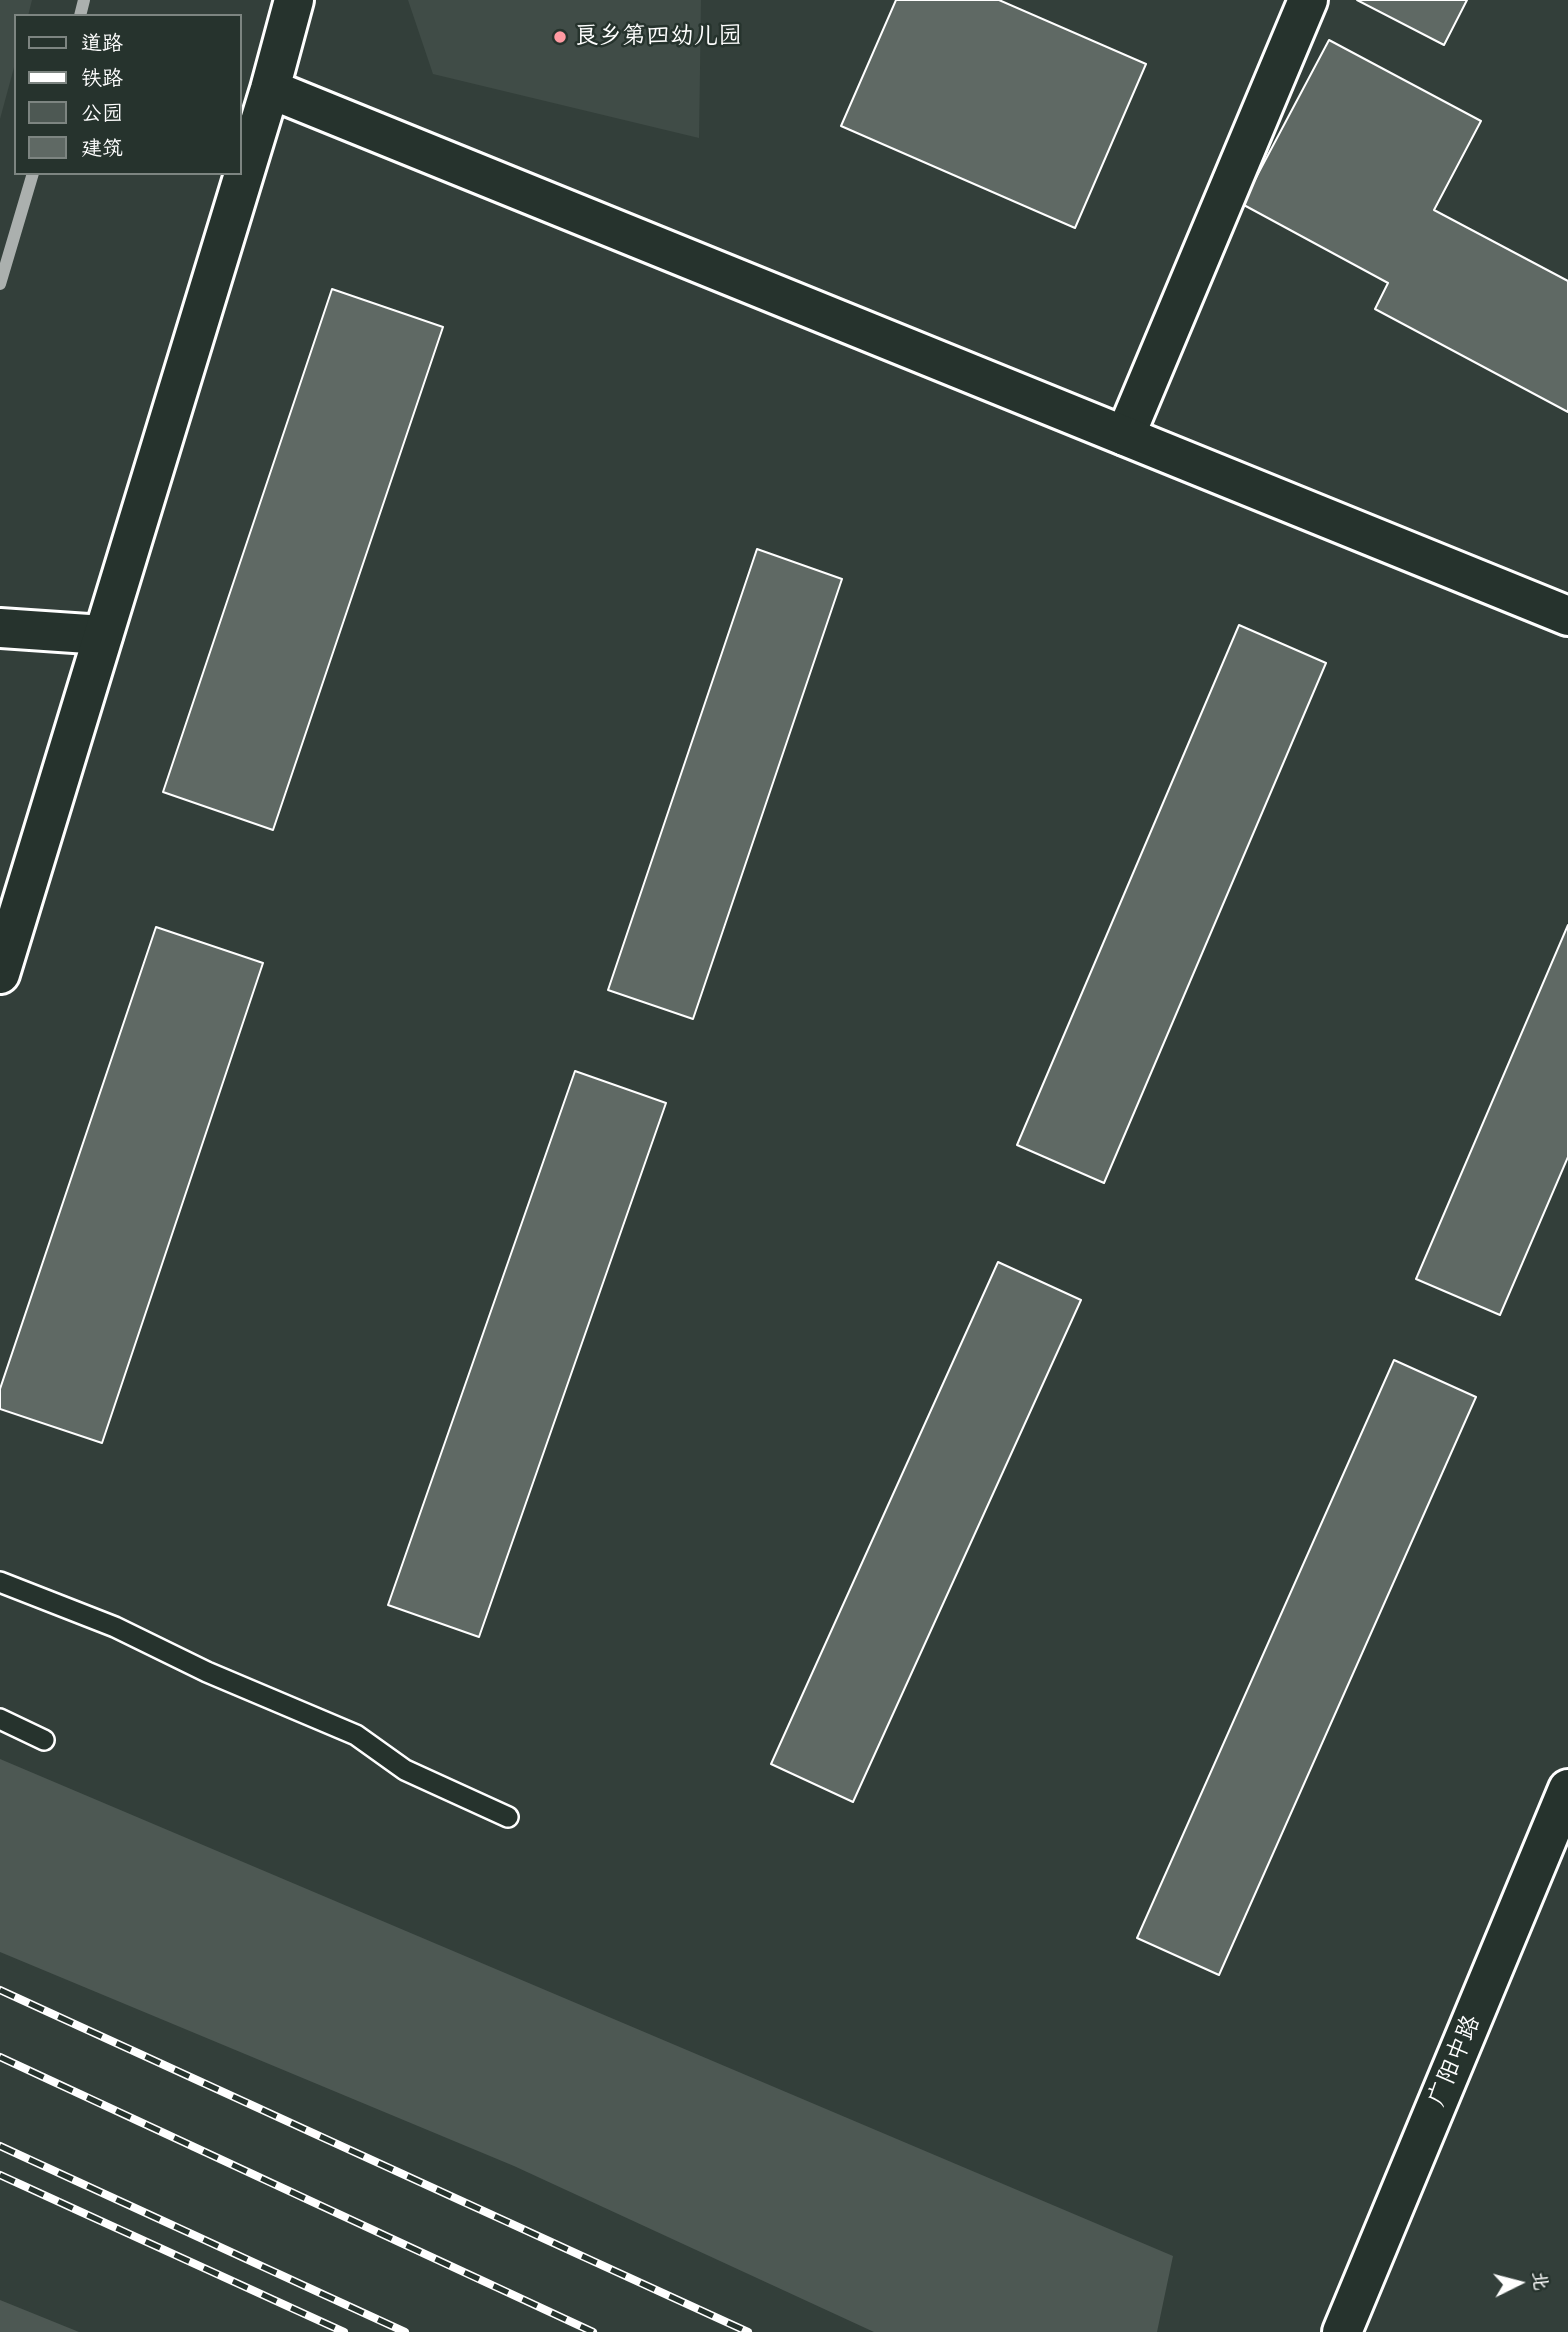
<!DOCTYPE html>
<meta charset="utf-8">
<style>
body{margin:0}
#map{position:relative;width:1568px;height:2332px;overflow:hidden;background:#333f3a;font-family:Pangolin,"LXGW WenKai TC",sans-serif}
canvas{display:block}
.legend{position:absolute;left:14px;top:14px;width:228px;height:161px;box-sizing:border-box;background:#26332d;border:2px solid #7d8581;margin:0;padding:9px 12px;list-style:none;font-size:21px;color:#fff}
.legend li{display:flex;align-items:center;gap:14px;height:35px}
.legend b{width:35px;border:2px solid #7d8581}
.north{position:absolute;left:1484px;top:2248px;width:70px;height:70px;-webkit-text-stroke:5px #26332d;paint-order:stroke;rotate:84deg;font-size:19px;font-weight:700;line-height:28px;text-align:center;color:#fff}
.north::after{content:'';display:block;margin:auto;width:24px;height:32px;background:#fff;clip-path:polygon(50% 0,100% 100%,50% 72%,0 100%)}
</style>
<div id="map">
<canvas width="1568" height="2332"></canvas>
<ul class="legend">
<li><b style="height:9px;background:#26332d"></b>道路</li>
<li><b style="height:9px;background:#fff"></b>铁路</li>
<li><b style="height:19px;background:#4d5853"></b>公园</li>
<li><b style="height:19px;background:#5f6964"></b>建筑</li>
</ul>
<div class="north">北</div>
</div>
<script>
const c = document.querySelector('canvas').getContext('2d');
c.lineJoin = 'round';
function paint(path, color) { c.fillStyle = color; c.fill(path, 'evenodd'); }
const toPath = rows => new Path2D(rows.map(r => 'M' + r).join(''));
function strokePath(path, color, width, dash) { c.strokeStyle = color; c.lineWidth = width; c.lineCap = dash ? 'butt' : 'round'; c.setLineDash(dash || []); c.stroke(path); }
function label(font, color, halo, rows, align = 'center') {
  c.font = font + ' Pangolin,"LXGW WenKai TC",sans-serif'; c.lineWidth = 5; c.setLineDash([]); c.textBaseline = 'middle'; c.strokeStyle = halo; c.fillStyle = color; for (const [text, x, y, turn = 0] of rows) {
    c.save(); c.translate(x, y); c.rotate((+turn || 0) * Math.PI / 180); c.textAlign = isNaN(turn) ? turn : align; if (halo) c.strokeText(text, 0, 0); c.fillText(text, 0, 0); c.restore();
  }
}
paint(toPath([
 [0,0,32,0,28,16,16,16,16,60,0,119],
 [408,0,701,0,699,138,433,74]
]), '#404c47');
paint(toPath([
 [0,1759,1173,2256,1157,2332,874,2332,514,2166,0,1952],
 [0,2300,79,2332,0,2332]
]), '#4d5853');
strokePath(toPath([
 [80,16,84,0],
 [0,284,33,173]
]), '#abb0ae', 12);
const building = toPath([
 [896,0,999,0,1146,64,1075,228,841,126,896,0],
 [1357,0,1467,0,1444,45,1357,0],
 [1329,40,1481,121,1434,210,1568,281,1568,412,1375,309,1388,283,1242,204,1329,40],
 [332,289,443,327,273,830,163,792,332,289],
 [757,549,842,579,693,1019,608,990,757,549],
 [1239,625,1326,663,1104,1183,1017,1145,1239,625],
 [1568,925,1568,1157,1500,1315,1416,1279,1568,925],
 [156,927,263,963,102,1443,0,1409,0,1389,156,927],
 [575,1071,666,1103,479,1637,388,1605,575,1071],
 [998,1262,1081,1300,853,1802,771,1764,998,1262],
 [1394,1360,1476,1397,1219,1975,1137,1938,1394,1360]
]);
paint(building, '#5f6964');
strokePath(building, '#fff', 2);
const service = toPath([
 [0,1582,115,1627,207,1672,356,1735,405,1770,508,1817],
 [0,1719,44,1740]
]);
const minor = toPath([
 [1125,436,1308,0],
 [0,628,103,635]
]);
const tertiary = toPath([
 [270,89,1568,616],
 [0,974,270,89,294,0]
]);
const secondary = toPath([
 [1342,2332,1568,1789]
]);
strokePath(service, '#fff', 24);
strokePath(minor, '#fff', 44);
strokePath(tertiary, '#fff', 44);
strokePath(secondary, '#fff', 44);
strokePath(service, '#26332d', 19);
strokePath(minor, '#26332d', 38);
strokePath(tertiary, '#26332d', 38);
strokePath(secondary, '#26332d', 38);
const rail = toPath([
 [0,1990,748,2332],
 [0,2057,593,2332],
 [0,2146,405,2332],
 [0,2175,344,2332]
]);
strokePath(rail, '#fff', 8);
strokePath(rail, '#26332d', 5, [16]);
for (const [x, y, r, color] of [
 [560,37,7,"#ff9aa2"]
]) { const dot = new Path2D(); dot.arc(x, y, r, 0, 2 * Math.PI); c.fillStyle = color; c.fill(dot); strokePath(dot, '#26332d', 2.5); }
label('24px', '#fff', '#26332d', [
 ["良乡第四幼儿园",574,37]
], 'left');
label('24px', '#fff', '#26332d', [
 ["广阳中路",1455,2061,-67]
]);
</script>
